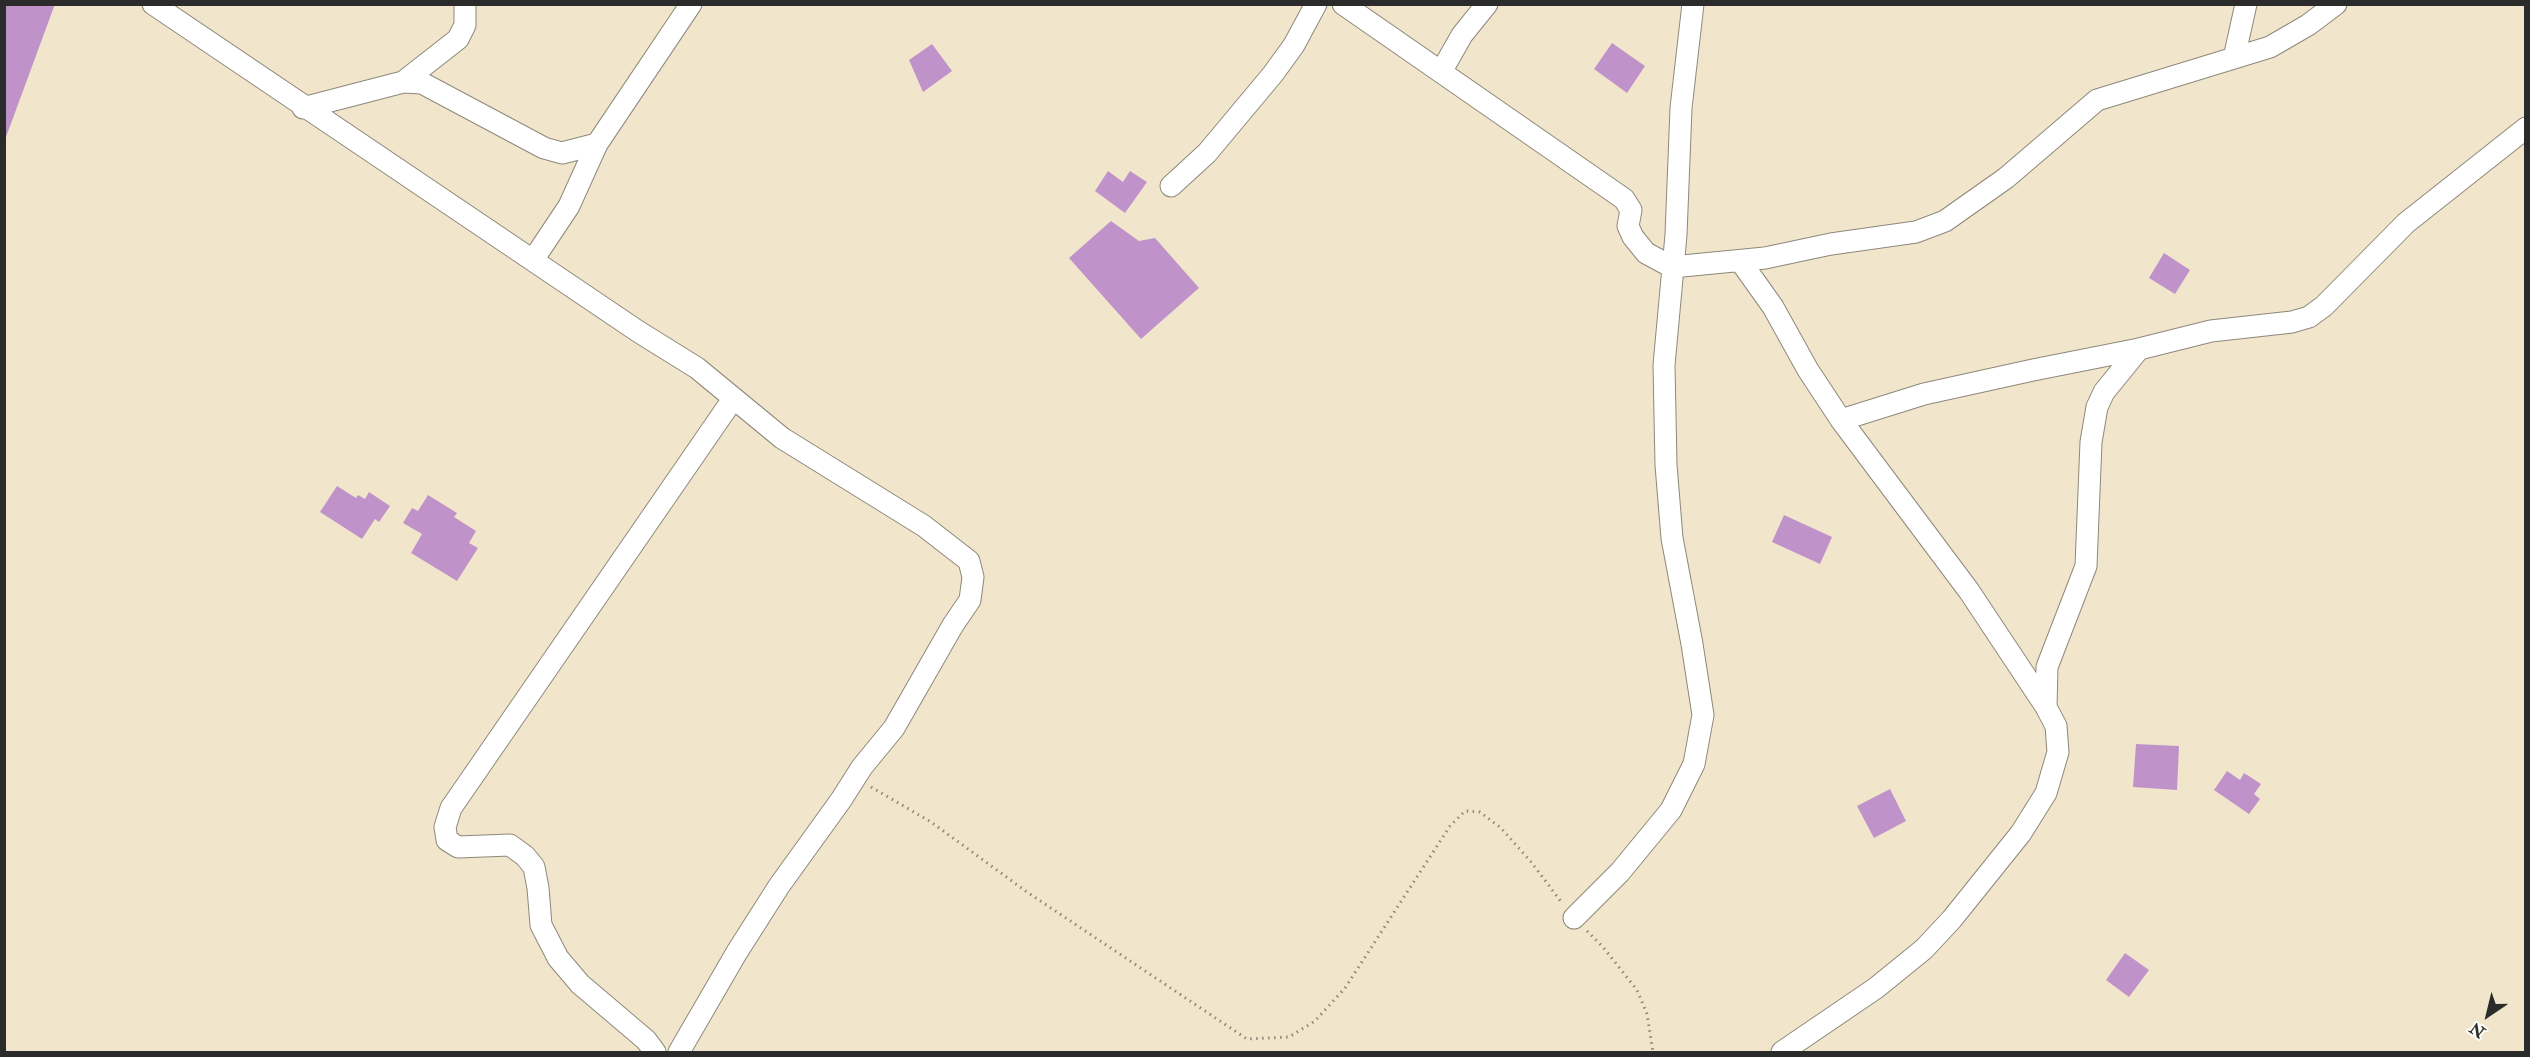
<!DOCTYPE html>
<style>
body{margin:0}
#map{position:relative;width:2530px;height:1057px;overflow:hidden;background:#f1e6cb;font-family:"IM FELL Double Pica",serif}
canvas{display:block}
.frame{position:absolute;inset:0;border:6px solid #2b2b2b;pointer-events:none}
.north{position:absolute;left:2458px;top:985px;width:60px;height:60px;-webkit-text-stroke:4px #fdfcf7;paint-order:stroke;rotate:215deg;font-size:16px;font-weight:700;line-height:24px;text-align:center;color:#2b2b2b}
.north::after{content:'';display:block;margin:auto;width:21px;height:27px;background:#2b2b2b;clip-path:polygon(50% 0,100% 100%,50% 72%,0 100%)}
</style>
<div id="map">
<canvas width="2530" height="1057"></canvas>
<div class="frame"></div>
<div class="north">N</div>
</div>
<script>
const c = document.querySelector('canvas').getContext('2d');
c.lineJoin = 'round';
function paint(path, color) { c.fillStyle = color; c.fill(path, 'evenodd'); }
const toPath = rows => new Path2D(rows.map(r => 'M' + r).join(''));
function strokePath(path, color, width, dash) { c.strokeStyle = color; c.lineWidth = width; c.lineCap = dash ? 'butt' : 'round'; c.setLineDash(dash || []); c.stroke(path); }
paint(toPath([
 [4,4,55,4,6,137,4,137],
 [1612,43,1645,66,1627,93,1594,69],
 [932,44,952,71,923,92,909,60],
 [1108,171,1123,182,1130,171,1147,182,1125,213,1095,191],
 [1111,221,1139,241,1155,238,1199,288,1141,339,1069,258],
 [2164,253,2190,270,2175,294,2149,278],
 [337,486,356,498,358,495,365,499,369,492,390,506,379,522,375,519,362,539,320,512],
 [428,495,457,513,454,517,476,531,469,543,478,548,457,581,411,553,422,534,403,523,412,508,418,511],
 [1784,515,1832,537,1820,564,1772,542],
 [2136,744,2179,746,2177,790,2133,787],
 [2227,771,2240,780,2244,773,2261,784,2254,794,2260,799,2249,814,2214,790],
 [1890,789,1906,821,1874,838,1857,806],
 [2125,953,2149,970,2129,997,2106,980]
]), '#bf93c9');
const minor = toPath([
 [153,4,639,332,697,368,782,438,924,526,969,561,973,577,970,600,953,625,894,728,862,767,841,800,779,886,737,952,679,1052],
 [1343,4,1624,199,1631,210,1628,226,1633,237,1646,253,1672,267,1765,258,1831,244,1916,232,1945,221,2006,178,2097,100,2270,47,2308,25,2336,4],
 [2234,58,2246,4],
 [1441,72,1462,35,1487,4],
 [403,82,458,39,465,25,465,4],
 [303,108,403,82,422,83,544,148,562,153,597,144],
 [1171,186,1207,153,1273,74,1294,45,1316,4],
 [533,260,569,206,597,144,691,4],
 [1741,262,1773,307,1808,370,1841,420,1969,591,2046,707,2056,726,2058,752,2046,793,2021,833,1952,919,1924,949,1876,988,1782,1052],
 [1841,420,1924,394,2033,370,2139,349,2211,331,2292,322,2309,317,2324,306,2406,223,2526,128],
 [2046,707,2047,667,2086,566,2091,442,2097,407,2104,392,2139,349],
 [1574,918,1620,872,1671,810,1694,764,1703,715,1692,644,1672,538,1666,465,1664,365,1676,235,1681,108,1693,4],
 [655,1052,646,1040,580,984,558,958,541,925,538,888,534,867,525,856,510,845,458,847,447,840,445,827,451,808,733,399]
]);
strokePath(minor, '#8e887b', 23);
strokePath(toPath([
 [871,787,931,822,1027,892,1247,1039,1289,1037,1315,1021,1345,988,1450,826,1465,811,1480,812,1501,828,1532,863,1562,903],
 [1587,931,1603,947,1637,990,1647,1014,1653,1052]
]), '#8e887b', 3, [1.5, 4.5]);
strokePath(minor, '#fff', 21);
</script>
